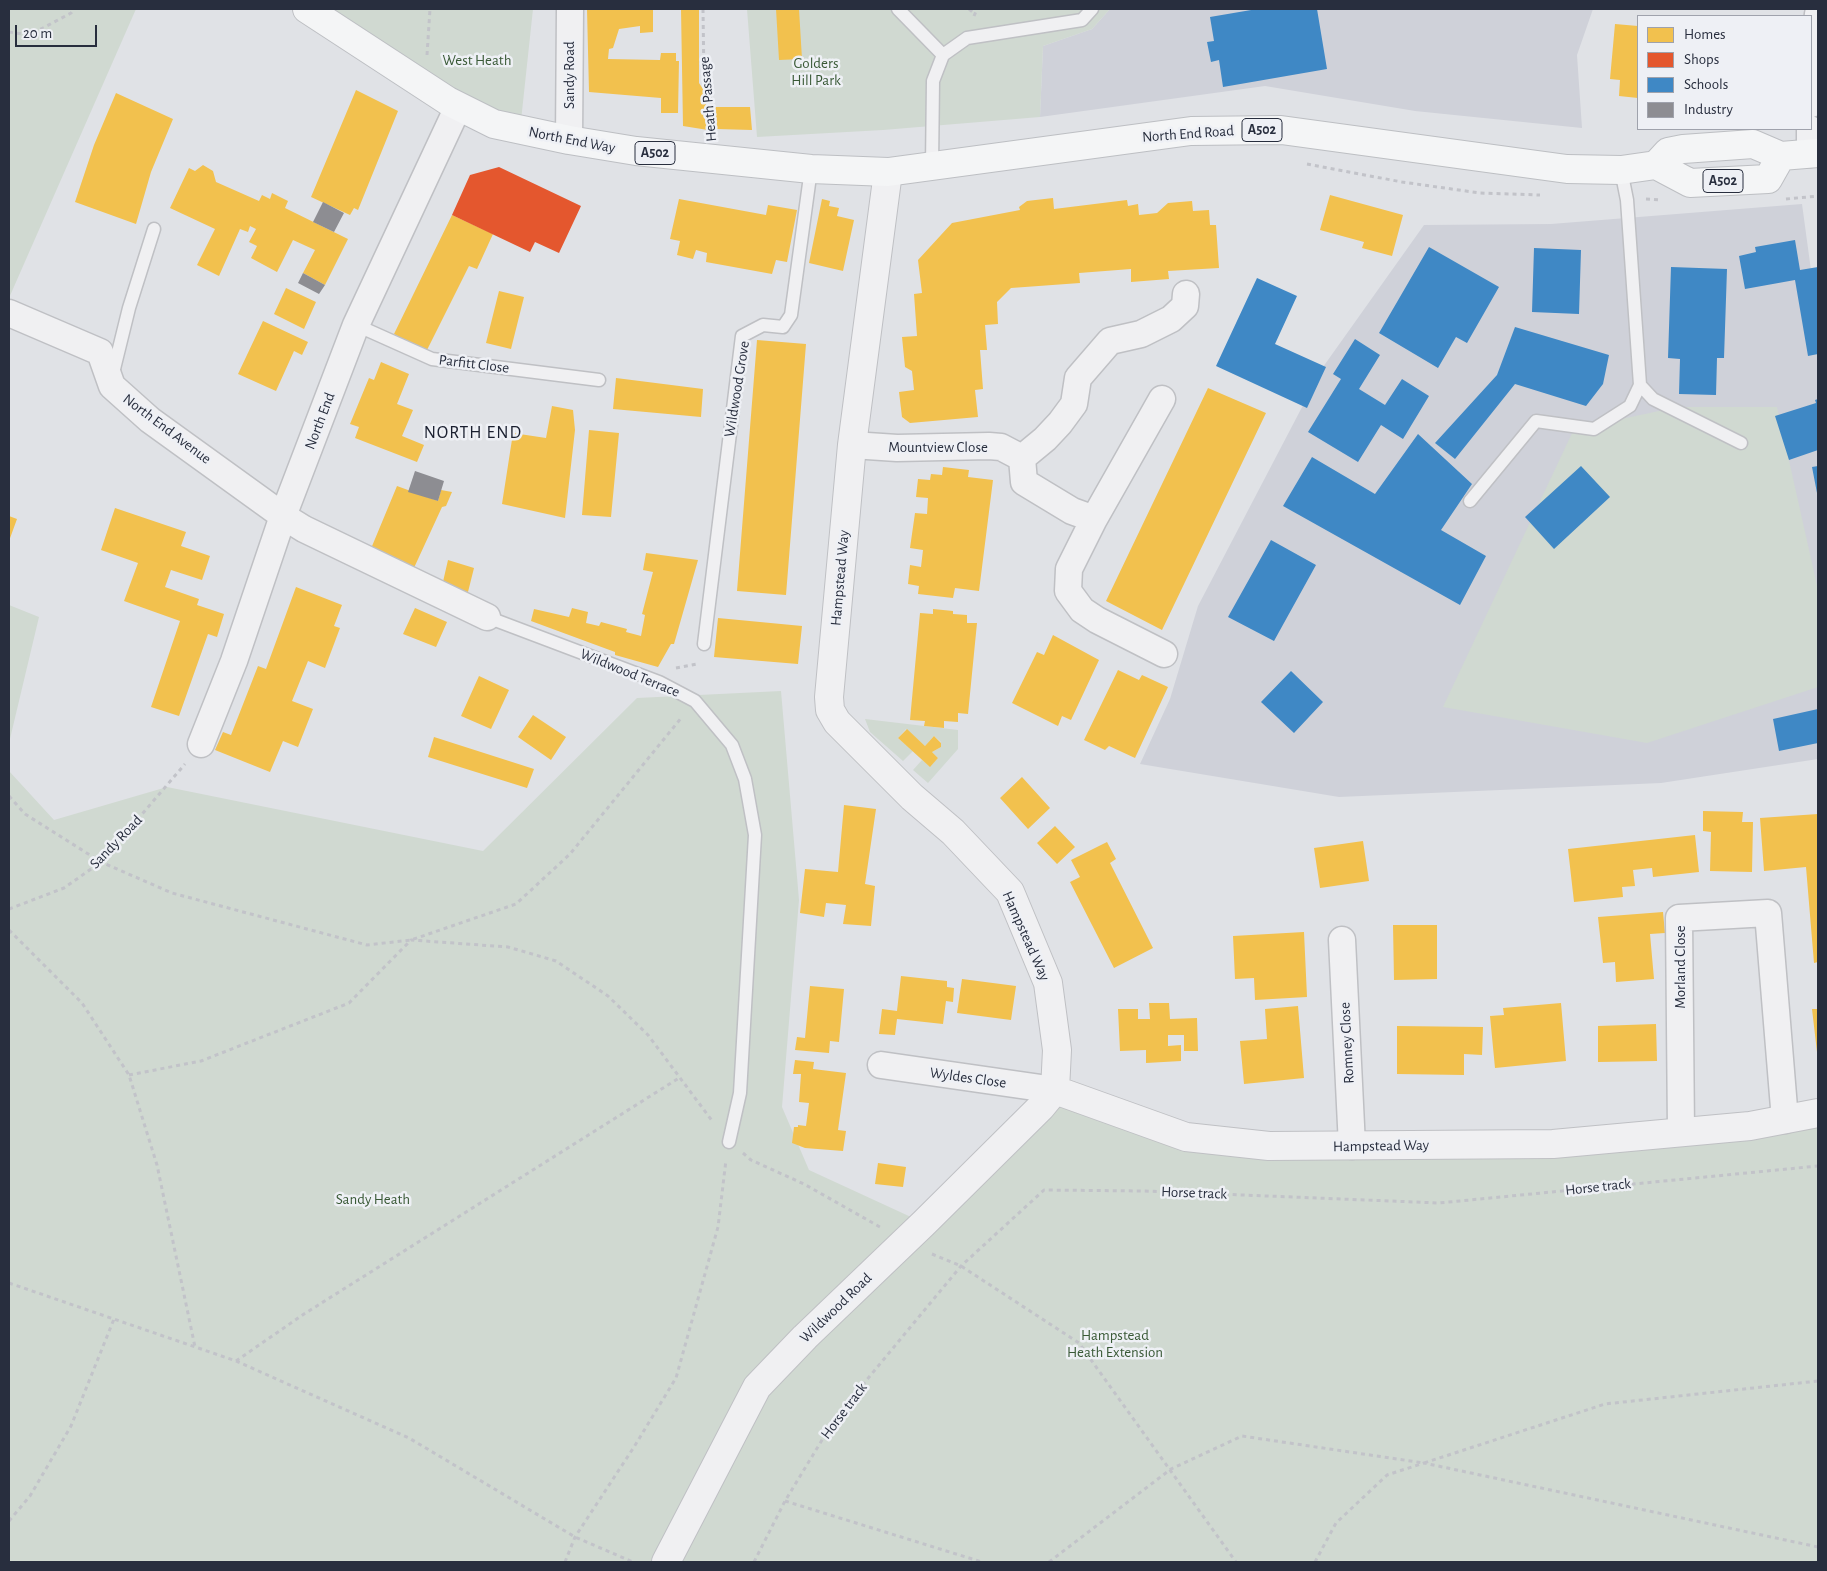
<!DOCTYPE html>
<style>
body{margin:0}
#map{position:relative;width:1827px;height:1571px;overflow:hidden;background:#e0e2e6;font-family:"Alegreya Sans",sans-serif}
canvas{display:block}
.frame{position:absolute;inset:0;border:10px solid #282e3e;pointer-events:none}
.legend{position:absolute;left:1637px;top:15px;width:175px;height:115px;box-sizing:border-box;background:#eef0f5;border:1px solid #9fa2ac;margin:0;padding:6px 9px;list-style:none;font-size:15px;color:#282e3e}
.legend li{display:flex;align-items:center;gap:10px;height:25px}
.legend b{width:25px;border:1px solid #9fa2ac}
.scale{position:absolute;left:15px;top:25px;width:82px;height:22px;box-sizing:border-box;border:2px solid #282e3e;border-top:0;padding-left:6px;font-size:15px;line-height:18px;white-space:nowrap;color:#282e3e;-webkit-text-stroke:4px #eef0f5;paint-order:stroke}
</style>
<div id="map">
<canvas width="1827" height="1571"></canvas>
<div class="frame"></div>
<ul class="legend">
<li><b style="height:14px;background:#f2c14e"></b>Homes</li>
<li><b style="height:14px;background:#e4572e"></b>Shops</li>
<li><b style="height:14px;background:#3f88c5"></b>Schools</li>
<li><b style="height:14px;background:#8d8d92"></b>Industry</li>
</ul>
<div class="scale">20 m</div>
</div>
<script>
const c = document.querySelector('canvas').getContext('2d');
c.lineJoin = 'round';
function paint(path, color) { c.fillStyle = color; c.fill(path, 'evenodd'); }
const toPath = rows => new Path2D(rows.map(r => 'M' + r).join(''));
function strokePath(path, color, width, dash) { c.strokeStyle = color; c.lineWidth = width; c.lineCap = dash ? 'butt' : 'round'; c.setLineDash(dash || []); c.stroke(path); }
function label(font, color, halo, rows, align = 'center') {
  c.font = font + ' "Alegreya Sans",sans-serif'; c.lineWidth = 5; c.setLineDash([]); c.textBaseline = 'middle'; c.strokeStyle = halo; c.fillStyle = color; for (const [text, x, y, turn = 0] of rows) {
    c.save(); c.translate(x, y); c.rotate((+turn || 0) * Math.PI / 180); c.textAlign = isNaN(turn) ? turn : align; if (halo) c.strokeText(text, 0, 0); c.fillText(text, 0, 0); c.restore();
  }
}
paint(toPath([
 [1110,9,1593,9,1577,55,1582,128,1415,111,1265,86,1040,117,1043,46,1092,29],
 [1802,204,1818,322,1818,759,1661,783,1339,797,1140,764,1170,699,1198,606,1323,367,1424,225,1551,224]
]), '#cfd1d9');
paint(toPath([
 [9,9,136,9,9,298],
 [307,9,533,9,520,130],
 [747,9,1110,9,1092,29,1043,46,1040,117,883,130,757,137],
 [1678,407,1777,407,1818,590,1818,687,1647,743,1443,707,1574,429],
 [9,605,39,617,9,743],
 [781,691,799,900,782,1107,809,1170,924,1223,1055,1090,1186,1137,1352,1146,1818,1113,1818,1562,9,1562,9,771,54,820,167,787,483,851,637,698],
 [865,719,958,730,958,749,928,783,913,770,922,760,930,766,938,758,932,752,941,747,941,742,934,736,925,746,906,729,898,738,913,751,903,761,870,732]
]), '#d0d9d1');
paint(toPath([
 [587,9,653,9,653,32,640,33,640,26,619,29,613,48,609,49,608,59,660,60,661,53,676,53,676,61,679,61,678,113,661,113,661,98,589,92],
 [681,9,699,9,699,83,705,92,708,130,683,126],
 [776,9,799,9,802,59,779,60],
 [1615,24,1638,26,1638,98,1619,96,1620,80,1610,79],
 [356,90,398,111,358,210,354,208,350,215,311,197],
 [116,93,173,119,151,172,136,224,75,202,94,145],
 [715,107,750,107,752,130,717,129],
 [203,165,213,171,216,182,259,201,262,195,270,199,272,193,288,201,285,208,348,239,325,285,303,273,315,250,293,240,277,272,251,258,257,246,249,242,256,229,250,226,248,232,240,229,219,276,197,265,215,229,170,208,189,168,195,171],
 [1330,195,1403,215,1392,256,1362,248,1364,242,1320,230],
 [1053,198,1054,209,1127,200,1128,206,1138,204,1139,215,1157,213,1168,203,1192,201,1193,211,1209,210,1210,225,1216,225,1219,268,1168,271,1169,279,1131,282,1131,269,1079,273,1080,283,1011,288,997,302,998,324,985,325,987,350,980,350,983,389,975,390,978,417,910,423,902,417,899,392,914,390,912,371,905,367,902,337,917,336,914,294,922,293,918,260,952,223,1020,210,1019,207,1027,201],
 [679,199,766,215,768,205,797,210,787,262,776,260,772,274,706,262,707,253,696,250,693,259,677,255,680,241,670,239],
 [822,199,830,201,829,206,839,208,837,216,854,220,843,271,809,263],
 [452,215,493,234,477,269,469,266,426,352,394,334],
 [286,288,316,302,304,329,274,314],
 [499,291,524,297,511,349,486,343],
 [263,321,308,342,302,355,294,351,276,391,238,374],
 [757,340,806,344,786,595,737,591],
 [381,362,409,374,397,404,413,410,402,436,424,445,417,462,355,438,359,427,350,424,369,378,374,380],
 [616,378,703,389,701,417,613,409],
 [1208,388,1266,413,1162,630,1106,601],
 [552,406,573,410,575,430,565,518,502,504,513,433,546,438],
 [589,430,619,433,611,517,582,515],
 [943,467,969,470,968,477,993,480,979,591,955,588,953,598,918,594,919,586,908,584,910,565,921,567,923,550,910,548,915,513,927,514,928,498,916,497,918,479,930,480,931,474,942,475],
 [397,486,438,501,441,490,452,492,446,506,442,507,413,570,370,551],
 [115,508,186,532,181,546,210,556,202,580,171,570,165,587,199,599,197,605,224,614,217,637,208,634,179,716,151,707,180,621,124,601,138,563,101,550],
 [9,516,17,519,9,541],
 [646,553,698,560,674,644,671,644,658,667,615,655,615,652,531,621,534,609,569,617,572,608,588,612,586,623,599,626,601,622,627,629,626,632,641,636,645,615,642,614,653,572,643,570],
 [448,560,474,568,468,592,442,586],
 [296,587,342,605,334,626,340,628,325,668,308,661,292,701,313,709,298,747,283,741,270,772,215,750,223,732,231,735,258,666,266,669],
 [415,608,447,622,436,647,403,634],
 [933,609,953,611,953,614,967,615,967,623,977,623,968,714,958,713,958,722,944,721,944,728,924,726,925,721,910,720,920,613,933,614],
 [718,618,802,626,798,664,714,657],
 [1053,635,1099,660,1071,720,1062,716,1058,726,1012,703,1037,652,1044,655],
 [1118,670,1139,680,1142,675,1168,687,1135,758,1109,746,1105,750,1084,740],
 [479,676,509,690,491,729,461,716],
 [533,715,566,737,551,760,518,737],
 [907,729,925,746,934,736,941,743,941,747,932,752,938,758,930,767,898,738],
 [434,737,534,769,527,788,428,757],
 [1022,777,1050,808,1028,829,1000,798],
 [844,805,876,809,865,884,875,886,871,926,843,924,846,905,826,903,824,917,800,913,805,869,838,872],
 [1703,811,1743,812,1742,822,1753,822,1752,872,1710,871,1711,832,1703,831],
 [1818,814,1818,962,1814,963,1806,867,1764,871,1760,818],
 [1055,826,1075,847,1057,864,1037,843],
 [1695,835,1699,872,1653,877,1652,868,1633,870,1635,886,1622,887,1623,897,1574,902,1568,849],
 [1363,841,1369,881,1320,888,1314,848],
 [1107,842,1116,859,1110,863,1153,948,1114,968,1070,882,1080,877,1071,860],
 [1663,912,1665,933,1650,934,1654,979,1616,982,1615,962,1603,963,1598,917],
 [1393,925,1437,925,1437,979,1394,980],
 [1304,932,1307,997,1255,1000,1254,978,1235,979,1233,936],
 [901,976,947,981,947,987,954,988,953,1002,946,1001,943,1024,897,1019,895,1035,879,1034,882,1009,897,1011],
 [962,979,1016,986,1011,1020,957,1013],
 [810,986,844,989,839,1042,830,1041,829,1053,795,1050,797,1037,805,1038],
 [1149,1003,1169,1003,1170,1019,1197,1018,1198,1051,1184,1051,1184,1035,1168,1035,1168,1046,1181,1045,1181,1061,1146,1063,1146,1050,1120,1051,1118,1009,1138,1009,1138,1019,1150,1019],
 [1561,1003,1566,1061,1495,1068,1490,1016,1504,1015,1503,1008],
 [1298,1006,1304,1078,1244,1084,1240,1041,1267,1039,1265,1009],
 [1812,1009,1818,1009,1818,1052,1817,1052],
 [1656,1024,1657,1061,1598,1062,1598,1026],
 [1397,1026,1483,1027,1482,1055,1464,1054,1464,1075,1397,1074],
 [795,1060,814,1062,813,1069,846,1073,838,1130,846,1131,843,1151,805,1148,792,1143,794,1127,798,1127,798,1125,806,1126,809,1103,799,1102,801,1074,793,1074],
 [878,1163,906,1167,903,1187,875,1184]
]), '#f2c14e');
paint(toPath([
 [499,167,581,206,559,253,535,242,530,252,452,215,470,175]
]), '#e4572e');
paint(toPath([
 [1257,9,1317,9,1327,69,1223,87,1219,60,1211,62,1207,42,1214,41,1210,17],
 [1795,240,1800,270,1818,267,1818,354,1808,356,1795,280,1745,289,1739,256,1756,252,1755,247],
 [1429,247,1499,287,1467,343,1456,337,1438,368,1379,333],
 [1534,248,1581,250,1579,314,1532,312],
 [1671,267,1727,269,1724,358,1717,358,1716,395,1679,394,1680,359,1668,358],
 [1257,278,1297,296,1275,344,1326,367,1307,408,1216,366],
 [1515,327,1609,355,1603,384,1586,406,1515,384,1455,459,1435,443,1497,375],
 [1355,339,1380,355,1359,389,1385,405,1402,379,1429,396,1403,439,1381,425,1358,462,1308,432,1341,379,1333,374],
 [1818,399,1818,450,1789,460,1775,416,1816,403,1815,400],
 [1418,434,1472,484,1441,530,1486,556,1460,605,1283,506,1312,457,1375,494],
 [1581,466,1610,497,1554,549,1525,517],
 [1818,466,1818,493,1817,493,1812,467],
 [1271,540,1316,565,1274,641,1228,617],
 [1291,671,1323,702,1294,733,1261,702],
 [1818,709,1818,743,1779,751,1773,719]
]), '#3f88c5');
paint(toPath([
 [323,202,344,213,334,232,313,222],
 [303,273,325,285,319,294,298,283],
 [415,471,444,481,438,501,408,492]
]), '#8d8d92');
const service = toPath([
 [898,9,943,55],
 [932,166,933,81,943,55,967,38,1082,20,1092,9],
 [356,325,432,359,599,380],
 [113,373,129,308,154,229],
 [1640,385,1653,399,1741,443],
 [1470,501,1536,421,1594,429,1630,406,1640,385,1627,200,1621,170],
 [487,617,659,682,695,701,732,745,745,779,755,835,740,1093,729,1142],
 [704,644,742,336,763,325,783,327,791,315,811,169]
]);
const minor = toPath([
 [1811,104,1811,70,1818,14],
 [569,140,570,9],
 [1810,154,1810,129],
 [9,313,100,352,112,386,150,420,283,516,304,529,487,617],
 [1162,399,1094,519,1069,569,1068,591,1082,610,1097,620,1164,654],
 [852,445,897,448,989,446,1001,447,1022,458,1045,439,1060,423,1074,404,1078,378,1110,341,1141,334,1171,319,1185,306,1186,294],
 [1022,458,1024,482,1072,511,1094,519],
 [201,744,234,661,283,516,356,325,458,107],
 [1342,940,1352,1146],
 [881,1065,1055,1090],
 [1681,1132,1679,918,1768,913,1785,1120]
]);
const tertiary = toPath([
 [888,172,852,445,829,697,830,710,837,722,912,797,953,832,1010,892,1048,983,1057,1050,1055,1090],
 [1055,1090,1186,1137,1269,1146,1553,1144,1750,1126,1818,1113],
 [666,1562,757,1387,805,1337,924,1223,1041,1107,1055,1090]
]);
const primary = toPath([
 [307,9,448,101,494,124,569,140,636,151,811,169,888,172,1191,131,1281,130,1567,169,1621,170,1656,165,1690,183,1768,179,1781,156],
 [1656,165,1668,152,1683,149,1753,144,1781,156,1818,153]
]);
strokePath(service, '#bfc0c4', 15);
strokePath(minor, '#bfc0c4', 29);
strokePath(tertiary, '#bfc0c4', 30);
strokePath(primary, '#bdbfc3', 30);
strokePath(toPath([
 [703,9,704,82,710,92,712,131],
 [969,9,975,14],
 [974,16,977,9],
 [9,32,22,34,41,29,71,13,74,9],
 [427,55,430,9],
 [1307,164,1402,182,1480,193,1540,195],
 [1646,199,1660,200],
 [1786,199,1818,196],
 [676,668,697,664],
 [9,796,25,814,101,862,172,893,367,945,411,940,516,904,570,854,682,717],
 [9,909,64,888,101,862,185,764],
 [9,930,82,1003,129,1075,157,1165,195,1347],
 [129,1075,201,1061,349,1003,411,940,508,947,556,961,608,996,648,1035,713,1122],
 [743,1153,751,1160,804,1184,880,1227],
 [932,1254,961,1266,1079,1343,1236,1562],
 [9,1283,236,1361,409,1438,575,1537,633,1562],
 [236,1361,304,1314,679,1078],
 [785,1501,982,1562],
 [9,1521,30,1496,71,1426,114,1319],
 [565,1562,575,1537,634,1447,676,1378,718,1227,726,1160],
 [754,1562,785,1501,836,1417,961,1266,1044,1190,1145,1191,1439,1203,1818,1166],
 [1049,1562,1171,1469,1242,1436,1424,1463,1605,1404,1818,1381],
 [1315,1562,1336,1523,1387,1475,1424,1463,1818,1547]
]), '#c2c3c9', 3, [4, 4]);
strokePath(service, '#f0f0f2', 12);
strokePath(minor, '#f0f0f2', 26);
strokePath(tertiary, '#f0f0f2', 28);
strokePath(primary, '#f4f5f6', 28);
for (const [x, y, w] of [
 [1262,130,40],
 [655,153,40],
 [1723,181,40]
]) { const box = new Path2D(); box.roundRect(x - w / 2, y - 11.5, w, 23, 4); c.fillStyle = '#eef0f5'; c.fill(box); strokePath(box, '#282e3e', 1); }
label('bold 14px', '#282e3e', null, [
 ["A502",1262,130],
 ["A502",655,153],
 ["A502",1723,181]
]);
label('15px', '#395936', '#eef0f5', [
 ["West Heath",477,60],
 ["Golders",816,63],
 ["Hill Park",816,80],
 ["Sandy Heath",373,1199],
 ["Hampstead",1115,1335],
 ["Heath Extension",1115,1352]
]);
label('15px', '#282e3e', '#eef0f5', [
 ["Sandy Road",569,75,-90],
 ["Heath Passage",708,99,-95],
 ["North End Road",1188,134,-4],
 ["North End Way",572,140,11],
 ["Parfitt Close",474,364,7],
 ["Wildwood Grove",737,389,-81],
 ["North End",320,421,-69],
 ["North End Avenue",167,429,37],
 ["Mountview Close",938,447],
 ["Hampstead Way",840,578,-85],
 ["Wildwood Terrace",630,673,22],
 ["Sandy Road",116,842,-46],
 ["Hampstead Way",1026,936,66],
 ["Morland Close",1680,967,-90],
 ["Romney Close",1347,1043,-93],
 ["Wyldes Close",968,1078,8],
 ["Hampstead Way",1381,1146,-1],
 ["Horse track",1598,1187,-6],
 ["Horse track",1194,1193,2],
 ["Wildwood Road",836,1308,-44],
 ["Horse track",844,1411,-53]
]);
c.letterSpacing = '1px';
label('18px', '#1a1f2f', '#eef0f5', [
 ["NORTH END",473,433]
]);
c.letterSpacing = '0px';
</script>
